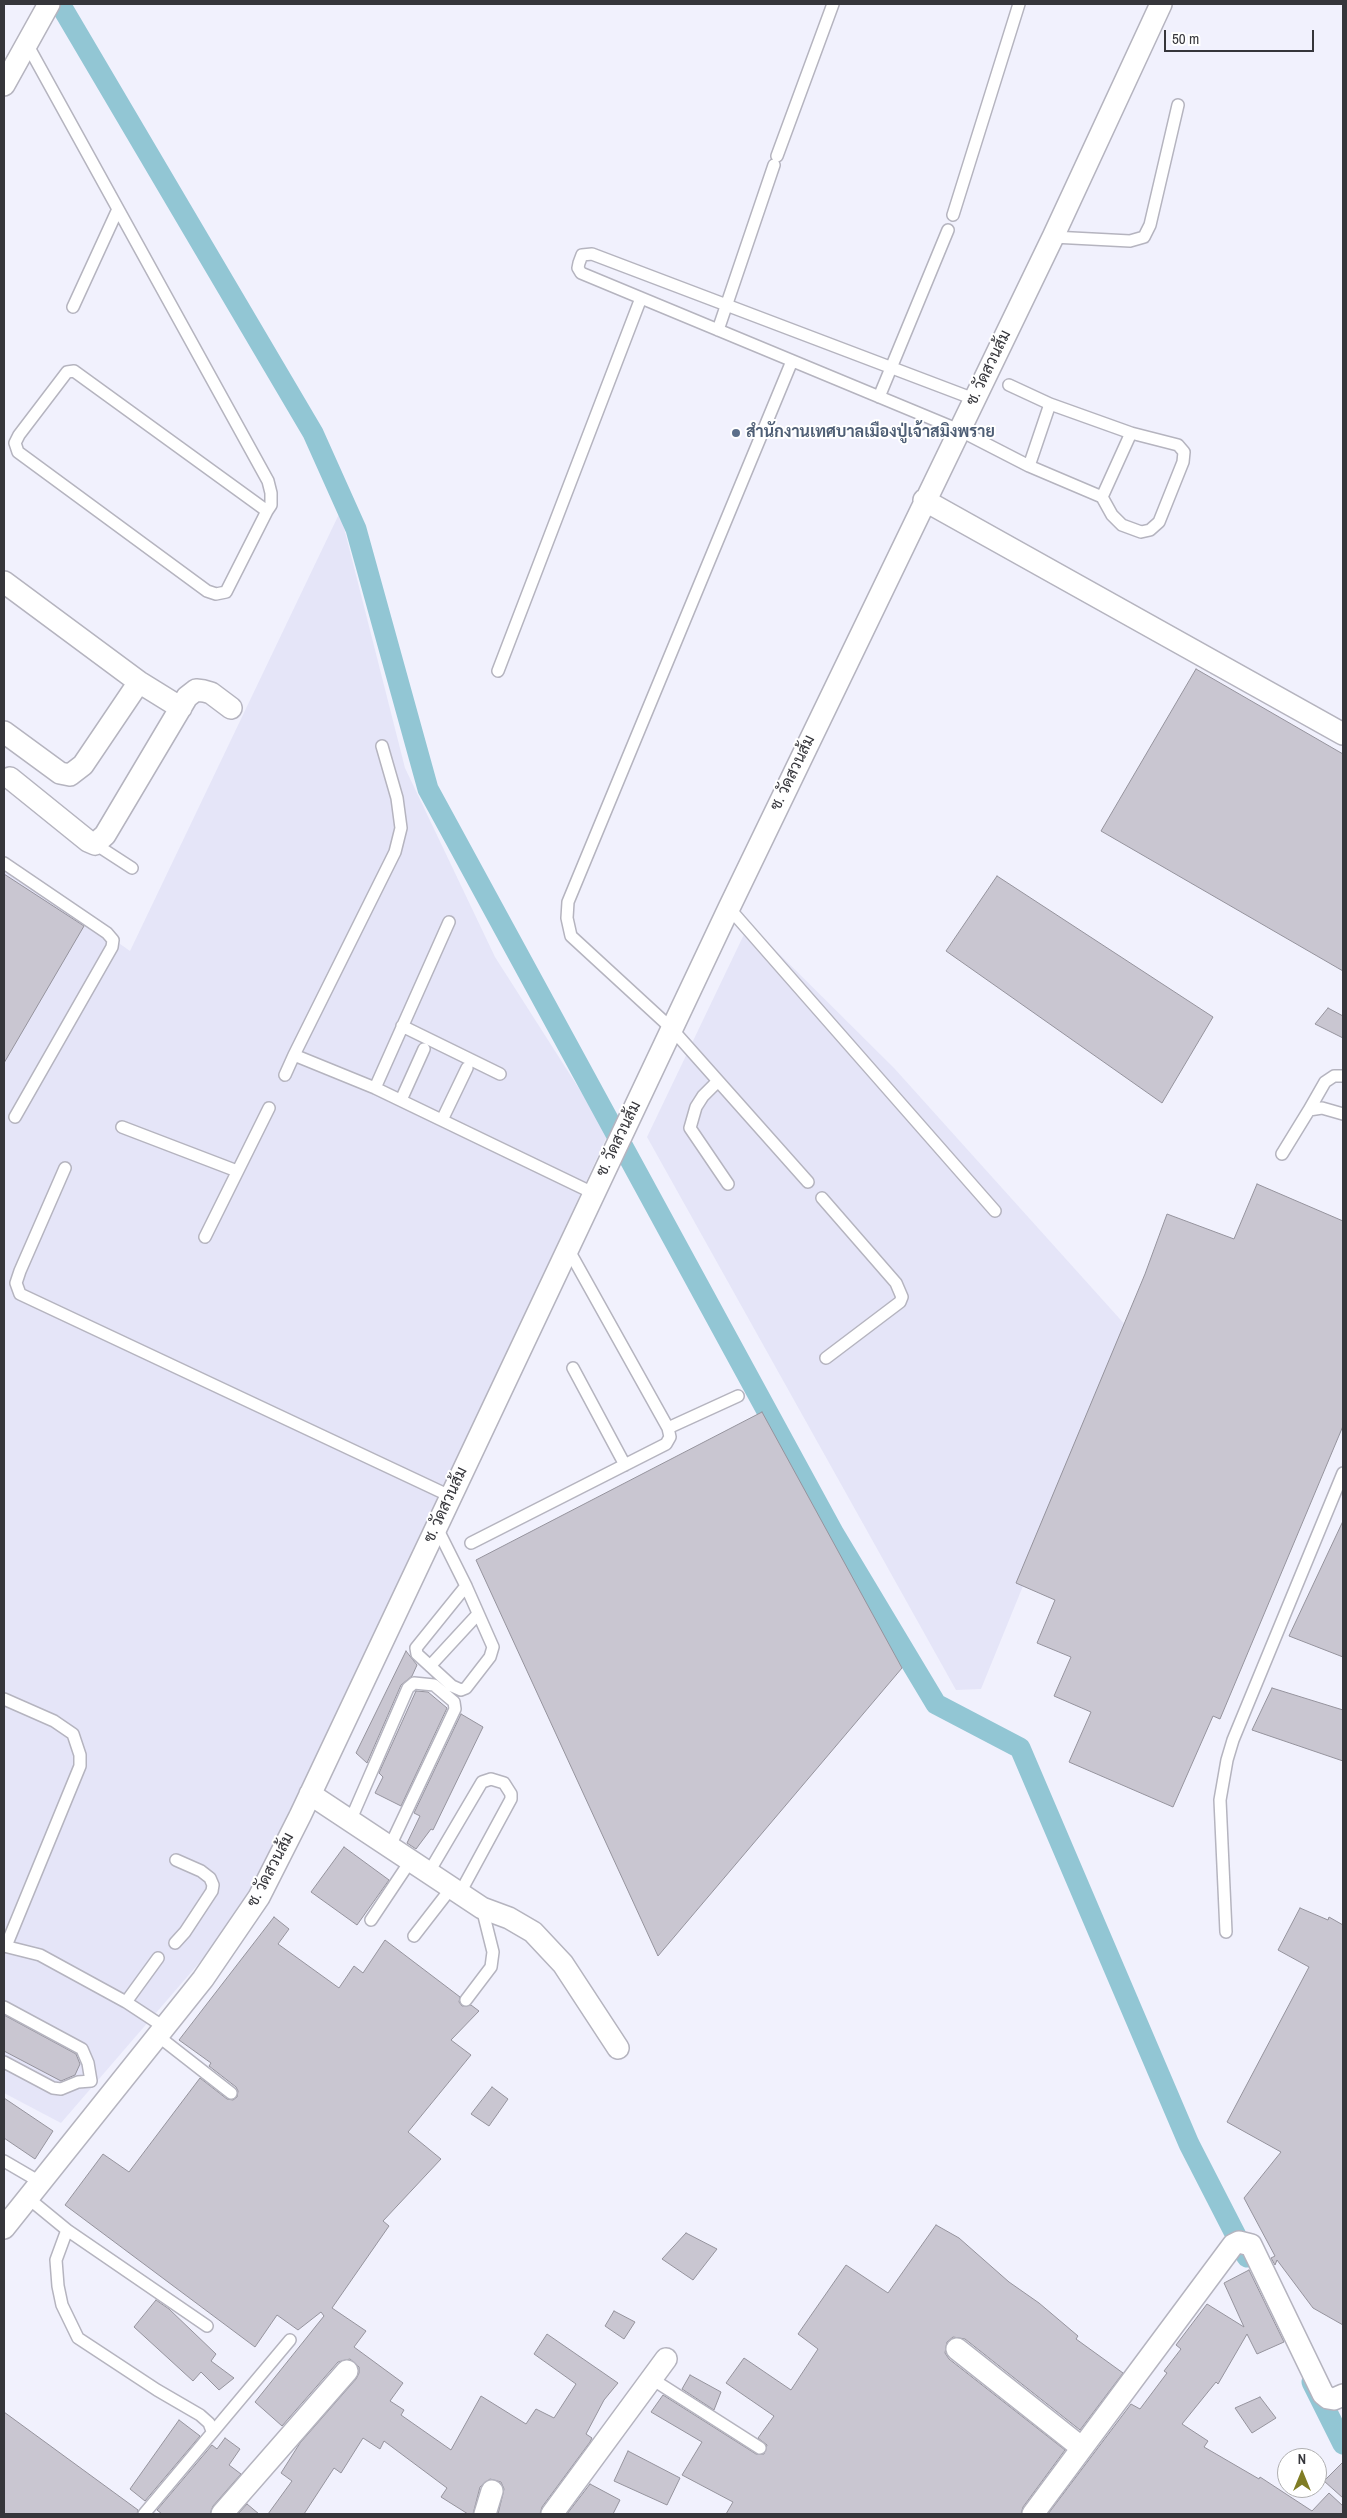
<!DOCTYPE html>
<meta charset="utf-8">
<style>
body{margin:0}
#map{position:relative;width:1347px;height:2518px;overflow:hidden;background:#f1f1fd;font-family:"Archivo Narrow",sans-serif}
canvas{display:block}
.frame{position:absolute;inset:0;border:5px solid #36363b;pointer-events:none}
.north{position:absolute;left:1277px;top:2448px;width:50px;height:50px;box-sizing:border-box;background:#fff;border:1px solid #afafb1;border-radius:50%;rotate:0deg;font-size:14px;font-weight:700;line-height:20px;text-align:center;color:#36363b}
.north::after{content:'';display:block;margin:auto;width:18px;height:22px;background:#807d25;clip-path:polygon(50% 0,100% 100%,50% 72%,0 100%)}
.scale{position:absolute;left:1164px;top:30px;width:150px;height:22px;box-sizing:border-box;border:2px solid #36363b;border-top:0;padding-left:6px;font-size:15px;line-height:18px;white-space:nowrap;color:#36363b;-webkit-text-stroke:4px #fff;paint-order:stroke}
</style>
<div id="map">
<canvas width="1347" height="2518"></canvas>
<div class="frame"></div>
<div class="north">N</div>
<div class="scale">50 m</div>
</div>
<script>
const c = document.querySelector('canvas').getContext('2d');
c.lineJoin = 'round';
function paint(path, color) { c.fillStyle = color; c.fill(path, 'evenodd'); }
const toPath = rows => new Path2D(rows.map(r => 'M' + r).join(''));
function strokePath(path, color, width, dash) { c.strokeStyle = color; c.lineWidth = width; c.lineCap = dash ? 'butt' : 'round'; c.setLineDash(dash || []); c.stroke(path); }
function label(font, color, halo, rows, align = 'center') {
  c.font = font + ' "Archivo Narrow",Sarabun,sans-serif'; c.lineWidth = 4; c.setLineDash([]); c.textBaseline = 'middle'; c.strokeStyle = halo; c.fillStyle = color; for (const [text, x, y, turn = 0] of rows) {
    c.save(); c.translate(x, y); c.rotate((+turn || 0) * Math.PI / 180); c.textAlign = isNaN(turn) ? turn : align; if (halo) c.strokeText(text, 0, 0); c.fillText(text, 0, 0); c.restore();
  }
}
paint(toPath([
 [340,512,405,768,495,957,608,1134,271,1866,206,1955,61,2123,4,2093,4,862,130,951],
 [749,924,894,1068,1128,1328,981,1689,956,1690,647,1137]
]), '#e5e5f8');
strokePath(toPath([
 [60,4,313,433,356,529,428,789,834,1534,936,1704,1020,1748,1189,2144,1247,2257],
 [1312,2382,1343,2444]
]), '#92c6d4', 21);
const building = toPath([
 [1196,669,1343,754,1343,971,1101,831,1196,669],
 [4,874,84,926,4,1063,4,874],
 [997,876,1213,1017,1162,1103,946,951,997,876],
 [1328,1008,1343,1016,1343,1038,1315,1024,1328,1008],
 [1257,1184,1343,1221,1343,1426,1220,1719,1213,1716,1173,1807,1069,1762,1091,1712,1054,1696,1071,1657,1037,1643,1055,1600,1016,1583,1145,1274,1167,1214,1234,1239,1257,1184],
 [762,1412,902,1668,658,1956,476,1560,762,1412],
 [1343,1521,1343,1657,1289,1636,1343,1521],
 [406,1651,417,1665,412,1676,401,1685,367,1763,356,1753,406,1651],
 [1272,1688,1343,1710,1343,1761,1252,1730,1272,1688],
 [416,1691,428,1692,447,1708,401,1806,375,1793,383,1777,379,1773,416,1691],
 [461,1714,483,1727,433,1830,431,1829,416,1849,407,1843,420,1816,414,1813,461,1714],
 [344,1847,389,1880,357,1925,311,1892,344,1847],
 [1300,1908,1328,1920,1329,1917,1343,1925,1343,2325,1313,2308,1277,2260,1275,2265,1271,2258,1275,2256,1244,2198,1281,2152,1227,2122,1309,1967,1278,1950,1300,1908],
 [274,1917,289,1929,278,1944,339,1988,354,1966,363,1973,385,1940,460,1997,459,2002,462,2006,471,2005,479,2011,451,2040,471,2055,408,2132,441,2159,383,2221,389,2226,332,2308,366,2331,354,2347,403,2383,390,2401,404,2410,401,2415,451,2450,481,2396,526,2424,536,2409,554,2418,576,2384,534,2354,547,2334,618,2383,604,2400,586,2434,592,2438,590,2442,542,2507,540,2514,498,2514,504,2489,501,2482,490,2479,480,2487,473,2514,468,2514,441,2497,447,2488,384,2441,380,2449,363,2438,341,2473,334,2468,304,2514,268,2514,292,2481,281,2473,300,2443,356,2379,359,2373,359,2367,350,2359,338,2362,282,2426,255,2402,324,2316,321,2312,298,2330,277,2315,255,2347,65,2205,103,2154,129,2172,200,2078,227,2099,233,2100,237,2097,238,2091,236,2087,209,2066,211,2063,179,2040,274,1917],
 [4,2015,76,2054,80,2064,75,2075,61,2081,4,2051,4,2015],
 [492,2087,508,2099,489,2126,471,2114,492,2087],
 [4,2098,53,2131,35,2159,4,2138,4,2098],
 [936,2225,959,2238,1009,2282,1039,2303,1078,2336,1076,2339,1123,2373,1080,2430,965,2339,953,2337,947,2342,945,2353,949,2359,1065,2450,1023,2507,1021,2514,726,2514,733,2502,682,2475,702,2442,651,2412,663,2395,756,2454,764,2454,767,2445,758,2438,774,2416,726,2383,744,2358,791,2390,818,2349,798,2334,846,2265,888,2293,936,2225],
 [686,2233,717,2249,693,2280,662,2259,686,2233],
 [1249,2270,1284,2342,1257,2354,1247,2334,1218,2384,1216,2382,1182,2424,1208,2441,1204,2447,1259,2479,1260,2477,1312,2511,1329,2493,1343,2506,1343,2514,1048,2514,1131,2404,1140,2409,1167,2373,1164,2371,1181,2349,1176,2345,1207,2304,1244,2327,1224,2283,1249,2270],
 [156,2300,169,2309,216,2354,211,2361,234,2378,219,2390,201,2372,193,2381,134,2327,156,2300],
 [614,2311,635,2322,624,2339,605,2326,614,2311],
 [690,2375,721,2392,714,2410,682,2389,690,2375],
 [1260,2397,1276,2418,1252,2433,1235,2408,1260,2397],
 [4,2412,138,2510,137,2514,4,2514,4,2412],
 [179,2420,200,2436,145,2501,130,2489,179,2420],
 [225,2438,240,2449,229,2465,241,2474,213,2506,210,2514,162,2514,157,2510,212,2445,217,2449,225,2438],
 [628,2451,680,2478,667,2505,614,2481,628,2451],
 [1343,2462,1343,2498,1324,2481,1343,2462],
 [590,2484,620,2500,613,2514,567,2514,590,2484],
 [247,2504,259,2514,238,2514,247,2504]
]);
paint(building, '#c9c6d1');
strokePath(building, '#95939d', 1);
const lane = toPath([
 [27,44,268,481,271,493,271,505,267,511,226,592,216,594,207,591,18,452,15,443,19,435,67,372,74,371,267,511],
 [777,156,833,4],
 [953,215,1019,4],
 [1053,237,1130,241,1144,237,1150,225,1178,105],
 [73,307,118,209],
 [718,330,774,165],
 [792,361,568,902,567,918,571,936,671,1028,808,1182],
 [1009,385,1050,404],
 [879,397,948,230],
 [974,399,592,254,582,255,579,263,578,268,581,273,959,430,1029,466,1102,497,1112,515,1122,525,1141,532,1150,530,1159,522,1183,462,1184,452,1178,445,1131,433],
 [1029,466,1050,404,1131,433,1102,497],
 [498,671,641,298],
 [95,844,132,868],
 [4,863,107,933,113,940,112,947,15,1117],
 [729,908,995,1211],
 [402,1026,500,1074],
 [294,1055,395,852,401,828,397,798,382,746],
 [285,1075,294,1055,375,1088,593,1193],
 [718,1081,703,1096,696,1107,690,1128,728,1184],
 [375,1088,449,922],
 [401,1100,424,1049],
 [1309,1110,1325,1082,1334,1076,1343,1076],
 [442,1120,467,1068],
 [122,1127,237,1171],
 [1282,1154,1309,1110,1322,1108,1343,1114],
 [65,1168,20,1271,16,1283,20,1294,450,1496],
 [822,1198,896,1283,902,1297,900,1302,826,1358],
 [205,1237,269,1108],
 [573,1368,625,1465],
 [668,1428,738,1396],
 [436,1526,466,1586,493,1647,490,1657,466,1688,461,1690,452,1686,417,1654,416,1648,466,1586],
 [471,1543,666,1444,670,1437,668,1428,567,1247],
 [430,1666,478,1614],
 [4,1699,54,1721,73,1734,80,1755,80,1766,6,1946],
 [351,1819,408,1688,414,1683,434,1685,454,1702,455,1709,390,1846],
 [429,1872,482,1782,491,1779,504,1783,511,1794,511,1799,460,1893],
 [371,1920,411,1860],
 [1226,1932,1220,1800,1227,1760,1233,1740,1343,1473],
 [414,1936,452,1887],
 [175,1943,185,1932,212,1891,213,1885,210,1878,201,1871,176,1860],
 [4,1946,40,1955,126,2002,164,2027],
 [466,2000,491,1967,493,1952,482,1908],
 [126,2002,158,1958],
 [4,2007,82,2049,88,2063,91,2081,78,2082,61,2089,53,2088,4,2062],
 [158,2036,231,2093],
 [4,2161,40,2182],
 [28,2198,67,2230,56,2260,58,2286,62,2305,78,2338,157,2390,200,2415,209,2423,212,2431],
 [67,2230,207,2326],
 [652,2379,760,2448],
 [144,2514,290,2340]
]);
const street = toPath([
 [4,85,49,4],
 [924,500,1343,734],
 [4,582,139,682,181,708],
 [4,732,60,773,70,775,83,765,139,682],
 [10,778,88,841,95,844,105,835,187,697,196,690,204,691,211,693,231,708],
 [310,1794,482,1908,509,1918,533,1932,563,1964,618,2048],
 [4,2228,203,1979,259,1897,300,1816,729,908,1053,237,1161,4],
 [957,2349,1082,2448],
 [222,2514,347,2371],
 [485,2514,492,2491],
 [552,2514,666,2359],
 [1033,2514,1233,2245,1239,2242,1251,2245,1323,2394,1328,2398,1334,2399,1343,2395]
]);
strokePath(lane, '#b5b4bf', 14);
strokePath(street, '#b5b4bf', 24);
strokePath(lane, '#fff', 11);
strokePath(street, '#fff', 21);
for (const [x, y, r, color] of [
 [736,433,5,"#5c6f8a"]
]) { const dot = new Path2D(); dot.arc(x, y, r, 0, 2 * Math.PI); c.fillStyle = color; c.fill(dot); strokePath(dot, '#fff', 2); }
label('16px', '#36363b', '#fff', [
 ["ซ. วัดสวนส้ม",989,368,-64],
 ["ซ. วัดสวนส้ม",793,773,-64],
 ["ซ. วัดสวนส้ม",619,1139,-64],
 ["ซ. วัดสวนส้ม",446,1505,-65],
 ["ซ. วัดสวนส้ม",271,1870,-62]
]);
label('bold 16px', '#4e5e75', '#fff', [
 ["สำนักงานเทศบาลเมืองปู่เจ้าสมิงพราย",746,433]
], 'left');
</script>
